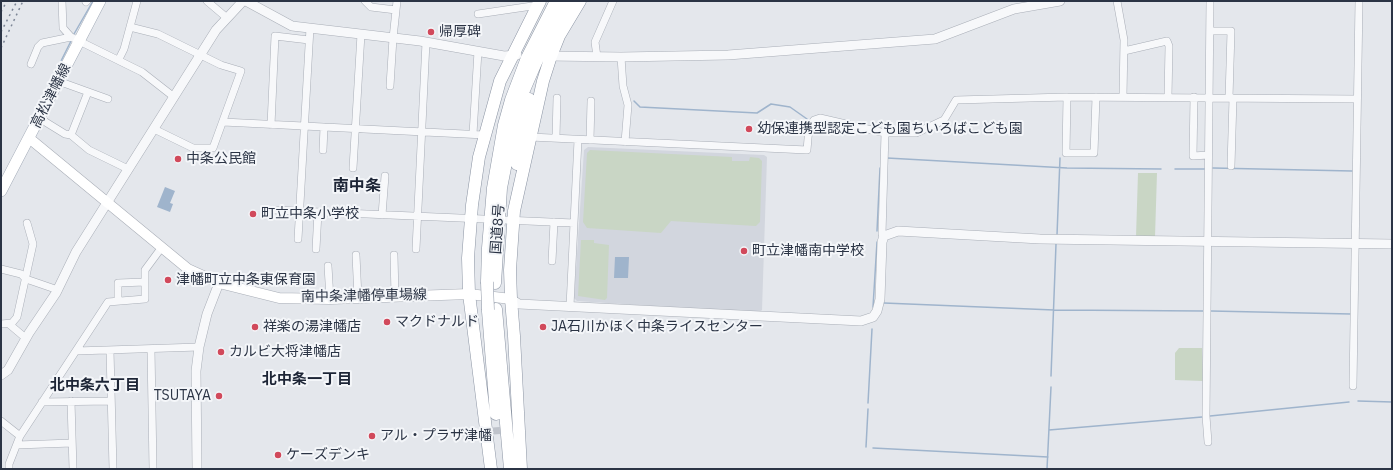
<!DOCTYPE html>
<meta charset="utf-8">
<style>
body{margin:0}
#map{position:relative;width:1393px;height:470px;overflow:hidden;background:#e4e7ec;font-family:"IBM Plex Sans",sans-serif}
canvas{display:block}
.frame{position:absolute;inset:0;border:2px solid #2b3445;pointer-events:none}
</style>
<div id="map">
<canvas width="1393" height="470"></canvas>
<div class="frame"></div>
</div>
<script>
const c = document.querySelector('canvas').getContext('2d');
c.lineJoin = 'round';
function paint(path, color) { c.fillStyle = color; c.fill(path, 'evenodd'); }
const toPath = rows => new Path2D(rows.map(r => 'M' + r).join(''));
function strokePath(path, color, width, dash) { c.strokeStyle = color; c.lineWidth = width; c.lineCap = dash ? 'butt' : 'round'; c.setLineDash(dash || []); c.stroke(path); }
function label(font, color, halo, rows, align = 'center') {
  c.font = font + ' "IBM Plex Sans","Noto Sans JP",sans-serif'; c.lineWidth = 4; c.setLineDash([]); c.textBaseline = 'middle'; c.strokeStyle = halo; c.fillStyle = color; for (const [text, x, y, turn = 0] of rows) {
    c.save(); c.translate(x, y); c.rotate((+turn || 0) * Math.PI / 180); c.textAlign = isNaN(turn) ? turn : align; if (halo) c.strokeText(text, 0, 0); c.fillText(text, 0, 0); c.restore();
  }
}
paint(toPath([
 [588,147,764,155,767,157,762,310,759,313,577,301,574,298,584,150]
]), '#d2d6de');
paint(toPath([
 [590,150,732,157,732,161,749,161,750,157,759,158,762,161,760,222,756,226,671,221,661,233,587,228,583,222,587,153],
 [1138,173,1157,173,1155,237,1136,237],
 [581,240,594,240,594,243,609,245,607,298,605,300,578,296],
 [1179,348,1202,348,1203,381,1175,380,1175,353]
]), '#c9d6c5');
paint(toPath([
 [165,187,175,191,170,203,173,204,170,212,157,207],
 [615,257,629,257,628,278,614,278]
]), '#9fb4cc');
strokePath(toPath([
 [74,34,93,1],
 [634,101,640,107,757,113,771,104,790,107,807,119],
 [30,123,71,41],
 [887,158,1067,168,1161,169],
 [1213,168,1352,171],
 [1175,169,1205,169],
 [877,231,880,168],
 [1057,235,1060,158],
 [884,303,1054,310,1204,311],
 [873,307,877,242],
 [1211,311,1351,314],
 [1051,376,1056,244],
 [1358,401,1392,402],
 [868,403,872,329],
 [1210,416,1349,402],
 [1049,430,1202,417],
 [866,447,868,409],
 [873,448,1048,457],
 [1047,469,1051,387]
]), '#9fb4cc', 1.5);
strokePath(toPath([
 [493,431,509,430]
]), '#bfc3cb', 7, [7, 3.5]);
const minor = toPath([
 [62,1,63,28,71,37,142,72,174,97],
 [207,1,227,18],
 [365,1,371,7,396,10],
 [1117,1,1124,40,1123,97],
 [86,2,87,1],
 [478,14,539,5],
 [130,27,158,34,221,65,241,71,213,148,193,148,154,129],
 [1210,31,1231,31,1229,98],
 [1124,51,1167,41,1169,46,1168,97],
 [597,57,595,42,613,1],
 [621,57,623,86,628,105,625,142],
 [119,59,124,49,137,1],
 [31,64,38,47,42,43,71,37],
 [58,81,108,99],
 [390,86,393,38,397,1],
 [1067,97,1066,153,1094,153,1096,97],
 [1194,97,1193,156,1208,155],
 [39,118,65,134,71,135,89,150,128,169],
 [223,122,485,135],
 [271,125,275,36,309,40],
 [473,134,478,51],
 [71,135,88,92],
 [530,137,807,150,809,127,814,120,820,118,885,133,916,133,944,120,956,100,1067,97,1357,99],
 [556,138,557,98],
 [590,140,591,101],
 [323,150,324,127],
 [1231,166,1233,98],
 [353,168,361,34],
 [274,210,483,219],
 [382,215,385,176],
 [504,220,574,223],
 [884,236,882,234,885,133],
 [298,239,310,28],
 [316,249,318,212],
 [416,249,426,42],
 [356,255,358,298],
 [394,255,395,296],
 [552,261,554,222],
 [328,266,330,299],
 [1,269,21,274,26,279,58,290],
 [118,301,118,283,145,282],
 [570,306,578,140],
 [1,324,12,323,17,317,33,244,27,223],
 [9,324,22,335],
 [151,349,153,469],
 [110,350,113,469],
 [76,351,199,347],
 [1353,386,1359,1],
 [71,401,73,469],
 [42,402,111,401],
 [1,421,20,436],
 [1208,442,1206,416,1210,1],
 [17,445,72,443],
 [9,469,9,464,20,436,108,302,145,299,145,270,162,247]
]);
const tertiary = toPath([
 [246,1,292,26,420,41,504,56,517,55],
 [548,56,621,57,728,55,935,39,1014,9,1060,1],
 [511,299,519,304,861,321,873,317,877,311,880,299,882,242,884,236,898,231,1040,239,1392,244],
 [1,375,8,370,29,333,56,293,76,252,216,30,243,1],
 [197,469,196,371,199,347,207,314,219,283]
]);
const secondary = toPath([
 [29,138,188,269,219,283,279,298,330,299,469,294,511,299]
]);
const primary = toPath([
 [1,191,100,1]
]);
const trunk = toPath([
 [517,164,529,99],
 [487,282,488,248,493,188,504,125,511,100,527,58,556,1],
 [495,283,501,188,513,127,524,90,540,53,567,1],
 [496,309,510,469],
 [488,311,496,414],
 [491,469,469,294,468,258,472,205,479,157,500,81,540,1],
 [521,469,514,336,511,299,510,270,514,211,543,81,551,56,559,36,580,1]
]);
strokePath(minor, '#a9aeb7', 8);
strokePath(tertiary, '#a9aeb7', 10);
strokePath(secondary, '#a9aeb7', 11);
strokePath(primary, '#a3abb8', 12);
strokePath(trunk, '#8b94a3', 13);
strokePath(minor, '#f7f8fa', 7);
strokePath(tertiary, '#f7f8fa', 9);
strokePath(secondary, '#fff', 10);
strokePath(primary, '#fff', 11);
strokePath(trunk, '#fff', 12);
strokePath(toPath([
 [1,12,7,1],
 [1,32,16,3],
 [1,48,23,1]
]), '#7d8696', 1.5, [2, 4]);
const trunkBridge = toPath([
 [487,282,488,310]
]);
strokePath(trunkBridge, '#8b94a3', 13, []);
strokePath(trunkBridge, '#fff', 12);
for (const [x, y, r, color] of [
 [431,32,4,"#d1495b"],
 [749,129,4,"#d1495b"],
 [178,159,4,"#d1495b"],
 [253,214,4,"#d1495b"],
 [744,251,4,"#d1495b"],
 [168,280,4,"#d1495b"],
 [387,322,4,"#d1495b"],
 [255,327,4,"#d1495b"],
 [543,327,4,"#d1495b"],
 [221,352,4,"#d1495b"],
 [219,396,4,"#d1495b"],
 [372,436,4,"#d1495b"],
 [278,455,4,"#d1495b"]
]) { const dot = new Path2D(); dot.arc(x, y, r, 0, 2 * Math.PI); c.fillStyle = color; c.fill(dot); strokePath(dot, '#f4f6f9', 1.5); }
label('14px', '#2b3445', '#f4f6f9', [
 ["帰厚碑",439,32],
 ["幼保連携型認定こども園ちいろばこども園",757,129],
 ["中条公民館",186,159],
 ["町立中条小学校",261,214],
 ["町立津幡南中学校",752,251],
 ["津幡町立中条東保育園",176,280],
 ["マクドナルド",395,322],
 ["祥楽の湯津幡店",263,327],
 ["JA石川かほく中条ライスセンター",551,327],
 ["カルビ大将津幡店",229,352],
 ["TSUTAYA",211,396,"right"],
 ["アル・プラザ津幡",380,436],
 ["ケーズデンキ",286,455]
], 'left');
label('14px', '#2b3445', '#f4f6f9', [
 ["高松津幡線",51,96,-63],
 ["国道8号",498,229,-86],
 ["南中条津幡停車場線",364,296,-1]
]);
label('bold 15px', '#1d2536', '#f4f6f9', [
 ["北中条一丁目",307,380],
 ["北中条六丁目",95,386]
]);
label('bold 16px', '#1d2536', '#f4f6f9', [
 ["南中条",357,186]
]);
</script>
